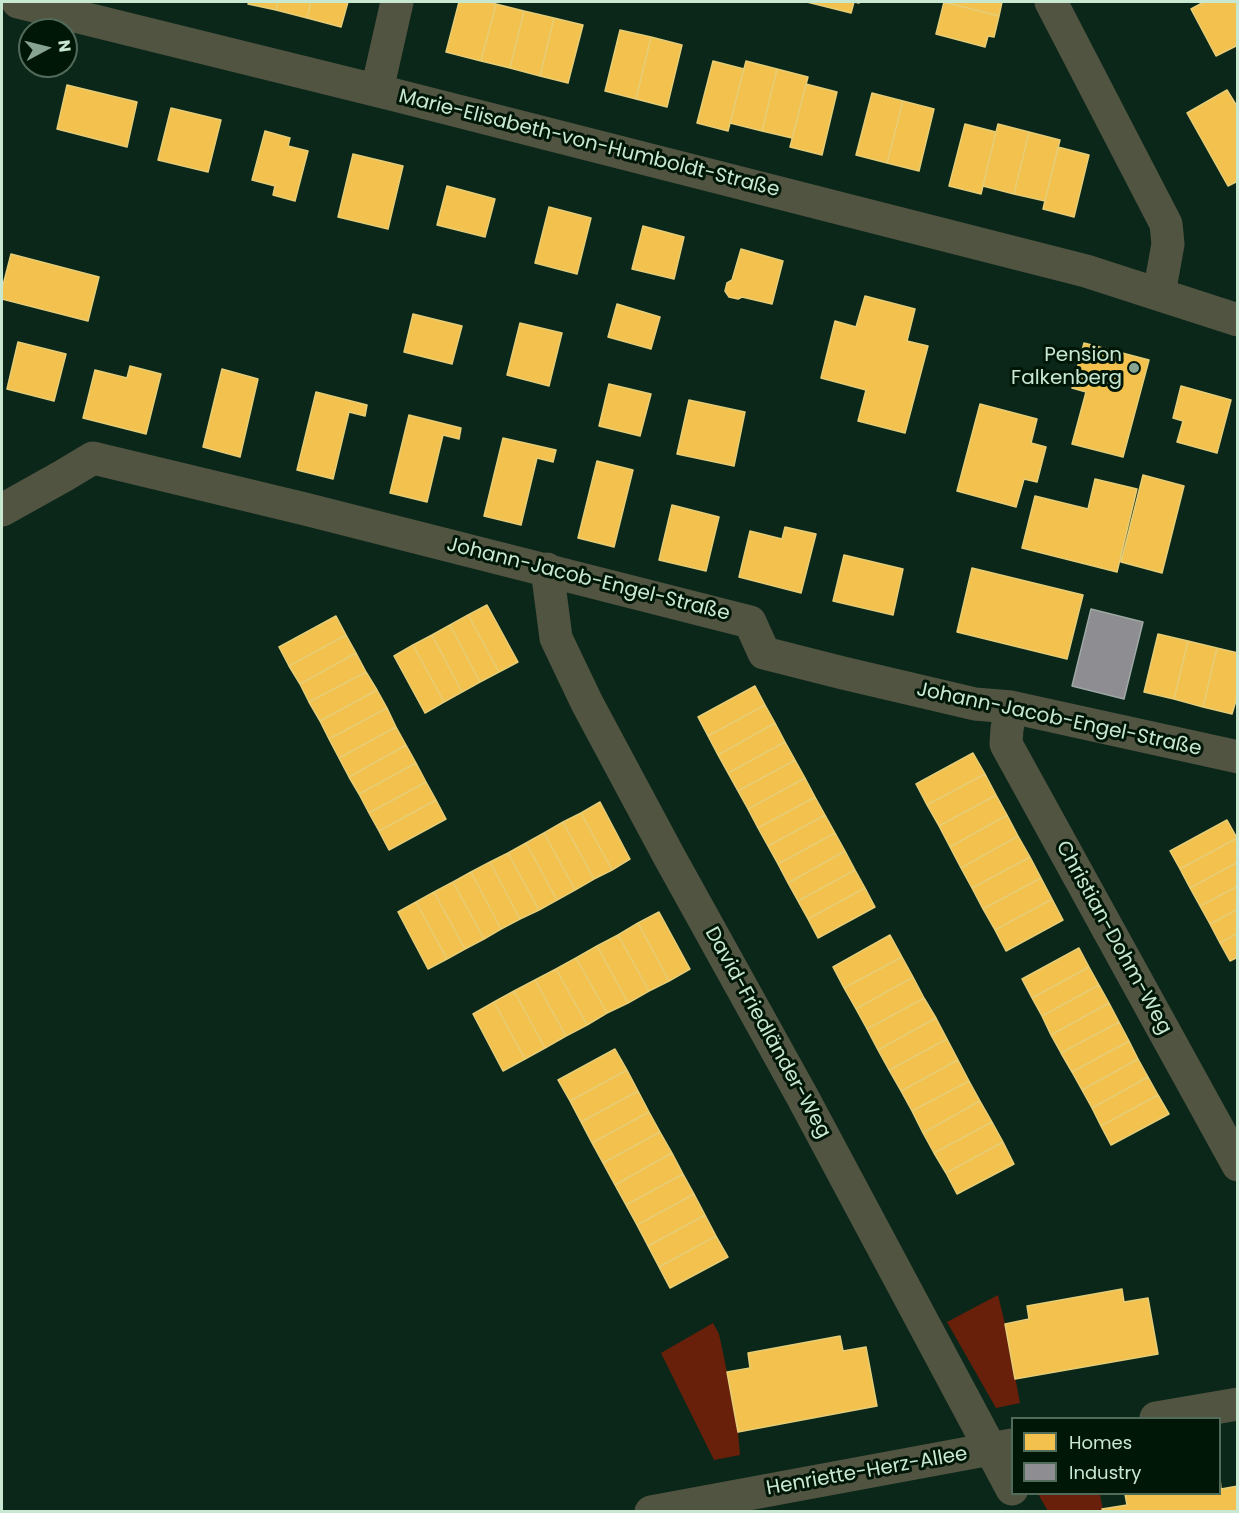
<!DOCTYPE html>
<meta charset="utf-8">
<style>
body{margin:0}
#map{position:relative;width:1239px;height:1513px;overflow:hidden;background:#0b2719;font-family:Poppins,sans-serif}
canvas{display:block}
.frame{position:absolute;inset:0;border:3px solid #c9e8d2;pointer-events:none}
.legend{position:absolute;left:1011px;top:1417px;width:210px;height:78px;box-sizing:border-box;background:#001708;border:2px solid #506b59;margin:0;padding:8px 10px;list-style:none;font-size:18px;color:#c9e8d2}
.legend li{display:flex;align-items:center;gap:12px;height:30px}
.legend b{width:30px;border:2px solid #506b59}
.north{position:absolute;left:18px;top:18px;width:60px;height:60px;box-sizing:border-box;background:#001708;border:2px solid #506b59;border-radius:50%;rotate:83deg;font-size:16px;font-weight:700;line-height:24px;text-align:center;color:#c9e8d2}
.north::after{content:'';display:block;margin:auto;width:21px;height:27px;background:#86a491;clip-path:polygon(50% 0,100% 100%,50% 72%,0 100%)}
</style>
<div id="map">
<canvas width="1239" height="1513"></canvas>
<div class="frame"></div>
<ul class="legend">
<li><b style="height:16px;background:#f2c14e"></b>Homes</li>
<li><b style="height:16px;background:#8d8d92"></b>Industry</li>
</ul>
<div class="north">N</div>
</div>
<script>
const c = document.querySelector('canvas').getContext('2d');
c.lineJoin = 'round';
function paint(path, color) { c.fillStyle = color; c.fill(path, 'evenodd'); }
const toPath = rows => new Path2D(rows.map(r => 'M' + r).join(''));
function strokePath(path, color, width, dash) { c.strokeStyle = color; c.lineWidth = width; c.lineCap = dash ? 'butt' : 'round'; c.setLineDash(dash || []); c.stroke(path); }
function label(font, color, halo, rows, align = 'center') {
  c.font = font + ' Poppins,sans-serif'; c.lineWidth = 6; c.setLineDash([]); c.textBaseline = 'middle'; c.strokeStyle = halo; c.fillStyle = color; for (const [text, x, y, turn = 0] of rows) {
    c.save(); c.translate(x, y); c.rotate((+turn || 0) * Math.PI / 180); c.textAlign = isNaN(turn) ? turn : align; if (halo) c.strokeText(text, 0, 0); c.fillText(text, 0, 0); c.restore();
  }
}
paint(toPath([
 [998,1295,1005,1324,1020,1403,996,1408,947,1322],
 [713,1323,719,1334,727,1372,738,1432,740,1455,714,1460,661,1353],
 [1038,1494,1100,1494,1103,1511,1048,1511]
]), '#68200a');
const homes = toPath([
 [249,2,278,2,276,10,248,4,249,2],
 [278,2,311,2,307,18,276,10,278,2],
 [311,2,348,2,341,27,307,18,311,2],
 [459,2,488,2,496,4,481,61,446,52,459,2],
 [807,2,860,2,859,3,854,2,851,13,807,2],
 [944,2,1002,2,999,16,944,2],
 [944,2,999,16,994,37,988,36,985,47,936,34,944,2],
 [1204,2,1238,2,1238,45,1216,56,1191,9,1204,2],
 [496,4,524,11,510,68,481,61,496,4],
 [524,11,554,18,540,76,510,68,524,11],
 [554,18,583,25,568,83,540,76,554,18],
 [620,30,651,37,636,99,605,91,620,30],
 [651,37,682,45,667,107,636,99,651,37],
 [713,61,744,69,728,131,697,123,713,61],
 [746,61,777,69,762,131,730,123,746,61],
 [777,69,808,77,792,138,762,131,777,69],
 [806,84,837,92,822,155,790,147,806,84],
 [67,85,137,102,127,147,57,129,67,85],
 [1227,90,1238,108,1238,181,1228,186,1187,113,1227,90],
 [872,93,903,101,887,163,856,155,872,93],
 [903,101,934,109,919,171,887,163,903,101],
 [171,108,221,120,208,172,158,160,171,108],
 [965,124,996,132,981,194,949,186,965,124],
 [998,124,1029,132,1014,194,983,186,998,124],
 [265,131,290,138,288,146,308,151,295,201,273,195,275,186,252,180,265,131],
 [1029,132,1060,140,1045,201,1014,194,1029,132],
 [1058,147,1089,155,1074,217,1043,209,1058,147],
 [353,154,403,166,388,229,338,217,353,154],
 [447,186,495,199,485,237,437,225,447,186],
 [549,207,591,218,577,274,535,263,549,207],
 [643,226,684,237,674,279,632,269,643,226],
 [741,249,783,261,772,304,742,297,738,299,729,297,725,291,727,283,732,280,741,249],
 [11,254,99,277,88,321,2,299,2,289,11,254],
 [865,296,915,309,907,341,928,346,905,433,858,421,866,390,821,378,835,321,856,327,865,296],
 [617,304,660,317,651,349,608,337,617,304],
 [413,314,462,326,452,364,404,352,413,314],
 [520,323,562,333,549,386,507,375,520,323],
 [18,342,66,354,54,401,7,389,18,342],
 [1084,343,1149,360,1123,457,1072,444,1086,392,1072,388,1084,343],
 [130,366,161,374,146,434,83,418,95,370,127,378,130,366],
 [222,369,258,379,240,457,203,447,222,369],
 [609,384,651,394,640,436,599,426,609,384],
 [1181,386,1231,400,1217,453,1177,442,1183,421,1173,418,1181,386],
 [316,392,367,405,365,416,349,412,333,479,297,470,316,392],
 [689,400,745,412,734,466,677,454,689,400],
 [980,404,1037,419,1031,443,1046,447,1037,482,1024,479,1016,507,957,491,980,404],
 [409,415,461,428,459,439,443,435,427,502,390,493,409,415],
 [503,438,556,450,553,462,537,458,521,525,484,516,503,438],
 [597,461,633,470,614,547,578,538,597,461],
 [1143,475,1184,486,1162,573,1121,562,1143,475],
 [1095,479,1137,489,1117,572,1022,548,1035,496,1088,509,1095,479],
 [672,505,719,517,706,571,659,560,672,505],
 [785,527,816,534,801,593,739,577,750,531,782,539,785,527],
 [844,555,903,569,893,615,833,601,844,555],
 [972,568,1083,595,1067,659,957,632,972,568],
 [487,605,518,662,499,672,468,615,487,605],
 [468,615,499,672,480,682,450,625,468,615],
 [336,616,346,635,289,666,279,647,336,616],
 [450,625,480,682,462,692,432,635,450,625],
 [1158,634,1188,641,1174,699,1144,692,1158,634],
 [346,635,356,653,300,684,289,666,346,635],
 [432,635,462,692,444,702,413,645,432,635],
 [1188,641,1217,648,1203,707,1174,699,1188,641],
 [413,645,444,702,425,713,394,656,413,645],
 [1217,648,1238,653,1238,694,1232,714,1203,707,1217,648],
 [356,653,366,672,309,702,300,684,356,653],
 [366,672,377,690,320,721,309,702,366,672],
 [755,686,765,705,708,736,698,717,755,686],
 [377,690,387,708,329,739,320,721,377,690],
 [765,705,775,723,718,755,708,736,765,705],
 [387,708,396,727,339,758,329,739,387,708],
 [775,723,785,742,728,773,718,755,775,723],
 [396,727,406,745,349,777,339,758,396,727],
 [785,742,795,760,738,791,728,773,785,742],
 [406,745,416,763,359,794,349,777,406,745],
 [973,753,985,774,927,805,916,784,973,753],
 [795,760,805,778,748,809,738,791,795,760],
 [416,763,426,782,369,813,359,794,416,763],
 [985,774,996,795,939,826,927,805,985,774],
 [805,778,815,797,758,828,748,809,805,778],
 [426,782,436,800,379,831,369,813,426,782],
 [996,795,1007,815,950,847,939,826,996,795],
 [815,797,825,815,768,846,758,828,815,797],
 [436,800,446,819,389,850,379,831,436,800],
 [600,802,630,859,612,870,581,813,600,802],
 [581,813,612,870,594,879,563,822,581,813],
 [825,815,835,833,778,864,768,846,825,815],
 [1007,815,1018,836,961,868,950,847,1007,815],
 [1227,820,1237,838,1180,869,1170,851,1227,820],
 [563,822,594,879,575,890,544,833,563,822],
 [544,833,575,890,557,900,526,843,544,833],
 [835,833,845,851,788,883,778,864,835,833],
 [1018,836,1030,857,972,888,961,868,1018,836],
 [1237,838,1238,862,1190,888,1180,869,1237,838],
 [526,843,557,900,539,910,508,853,526,843],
 [845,851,855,870,798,901,788,883,845,851],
 [508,853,539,910,520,919,490,862,508,853],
 [1030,857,1041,878,983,909,972,888,1030,857],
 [490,862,520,919,501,929,471,872,490,862],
 [1238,862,1238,886,1200,906,1190,888,1238,862],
 [855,870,865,888,808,919,798,901,855,870],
 [471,872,501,929,484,939,453,882,471,872],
 [1041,878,1052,899,995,930,983,909,1041,878],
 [453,882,484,939,465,949,434,892,453,882],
 [1238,886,1238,909,1210,924,1200,906,1238,886],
 [865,888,875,907,818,938,808,919,865,888],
 [434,892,465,949,447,959,416,902,434,892],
 [1052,899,1063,920,1006,951,995,930,1052,899],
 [416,902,447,959,428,969,398,912,416,902],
 [1238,909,1238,933,1220,943,1210,924,1238,909],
 [659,912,690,969,669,981,638,923,659,912],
 [638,923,669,981,649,991,618,935,638,923],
 [1238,933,1238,957,1230,961,1220,943,1238,933],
 [618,935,649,991,628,1003,597,946,618,935],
 [890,935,902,957,844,988,833,967,890,935],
 [597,946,628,1003,607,1013,576,958,597,946],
 [1079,948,1089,967,1032,998,1022,979,1079,948],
 [902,957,913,977,856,1009,844,988,902,957],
 [576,958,607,1013,587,1025,556,969,576,958],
 [1089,967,1099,985,1042,1016,1032,998,1089,967],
 [556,969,587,1025,566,1036,535,980,556,969],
 [913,977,924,998,867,1029,856,1009,913,977],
 [535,980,566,1036,545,1048,514,991,535,980],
 [1099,985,1109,1003,1051,1035,1042,1016,1099,985],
 [514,991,545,1048,525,1059,494,1002,514,991],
 [924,998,936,1018,878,1050,867,1029,924,998],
 [494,1002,525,1059,503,1071,473,1014,494,1002],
 [1109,1003,1119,1022,1061,1053,1051,1035,1109,1003],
 [936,1018,947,1039,889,1070,878,1050,936,1018],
 [1119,1022,1129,1041,1072,1072,1061,1053,1119,1022],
 [947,1039,958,1060,901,1091,889,1070,947,1039],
 [1129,1041,1138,1059,1082,1090,1072,1072,1129,1041],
 [615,1049,627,1070,570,1101,558,1080,615,1049],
 [1138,1059,1148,1077,1092,1108,1082,1090,1138,1059],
 [958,1060,969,1081,912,1111,901,1091,958,1060],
 [627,1070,638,1091,581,1122,570,1101,627,1070],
 [1148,1077,1158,1095,1101,1126,1092,1108,1148,1077],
 [969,1081,980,1101,923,1133,912,1111,969,1081],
 [638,1091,649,1112,592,1143,581,1122,638,1091],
 [1158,1095,1169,1114,1111,1145,1101,1126,1158,1095],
 [980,1101,992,1122,934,1153,923,1133,980,1101],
 [649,1112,660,1132,603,1163,592,1143,649,1112],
 [992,1122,1003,1142,946,1173,934,1153,992,1122],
 [660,1132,672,1153,615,1185,603,1163,660,1132],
 [1003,1142,1014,1164,957,1194,946,1173,1003,1142],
 [672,1153,683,1174,626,1205,615,1185,672,1153],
 [683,1174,694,1194,637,1225,626,1205,683,1174],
 [694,1194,705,1215,648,1246,637,1225,694,1194],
 [705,1215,716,1236,659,1267,648,1246,705,1215],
 [716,1236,728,1257,670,1288,659,1267,716,1236],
 [1122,1289,1124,1302,1148,1298,1158,1354,1015,1379,1005,1324,1029,1319,1027,1306,1122,1289],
 [840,1336,843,1351,866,1347,877,1406,738,1432,727,1372,750,1368,748,1353,840,1336],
 [1220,1478,1221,1489,1238,1486,1238,1512,1103,1512,1102,1509,1127,1505,1125,1494,1220,1494,1220,1478]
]);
paint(homes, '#f2c14e');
strokePath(homes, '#e6cd76', 1.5);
const industry = toPath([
 [1091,609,1143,622,1124,699,1072,686,1091,609]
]);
paint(industry, '#8d8d92');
strokePath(industry, '#9fa8a5', 1.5);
strokePath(toPath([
 [18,2,395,95,1086,271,1238,320],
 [1051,2,1166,224,1168,244,1159,294],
 [377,90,397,2],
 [2,510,63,476,93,458,305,509,750,622,764,653,843,673,975,704,1011,707,1238,757],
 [547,569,556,638,587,703,670,858,802,1096,1012,1489],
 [1011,707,1007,729,1006,744,1238,1165],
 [1156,1418,1238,1404],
 [651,1512,1012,1445]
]), '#525442', 33);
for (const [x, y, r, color] of [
 [1134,368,6,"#86a491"]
]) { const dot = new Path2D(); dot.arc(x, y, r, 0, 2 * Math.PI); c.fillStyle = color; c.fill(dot); strokePath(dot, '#001708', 2); }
label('20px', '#c9e8d2', '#001708', [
 ["Marie-Elisabeth-von-Humboldt-Straße",589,144,14],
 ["Johann-Jacob-Engel-Straße",588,580,14],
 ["Johann-Jacob-Engel-Straße",1059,720,12],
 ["Christian-Dohm-Weg",1113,938,61],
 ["David-Friedländer-Weg",767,1033,61],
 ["Henriette-Herz-Allee",867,1472,-10]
]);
label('20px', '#c9e8d2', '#001708', [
 ["Pension",1122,356],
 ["Falkenberg",1122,379]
], 'right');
</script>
